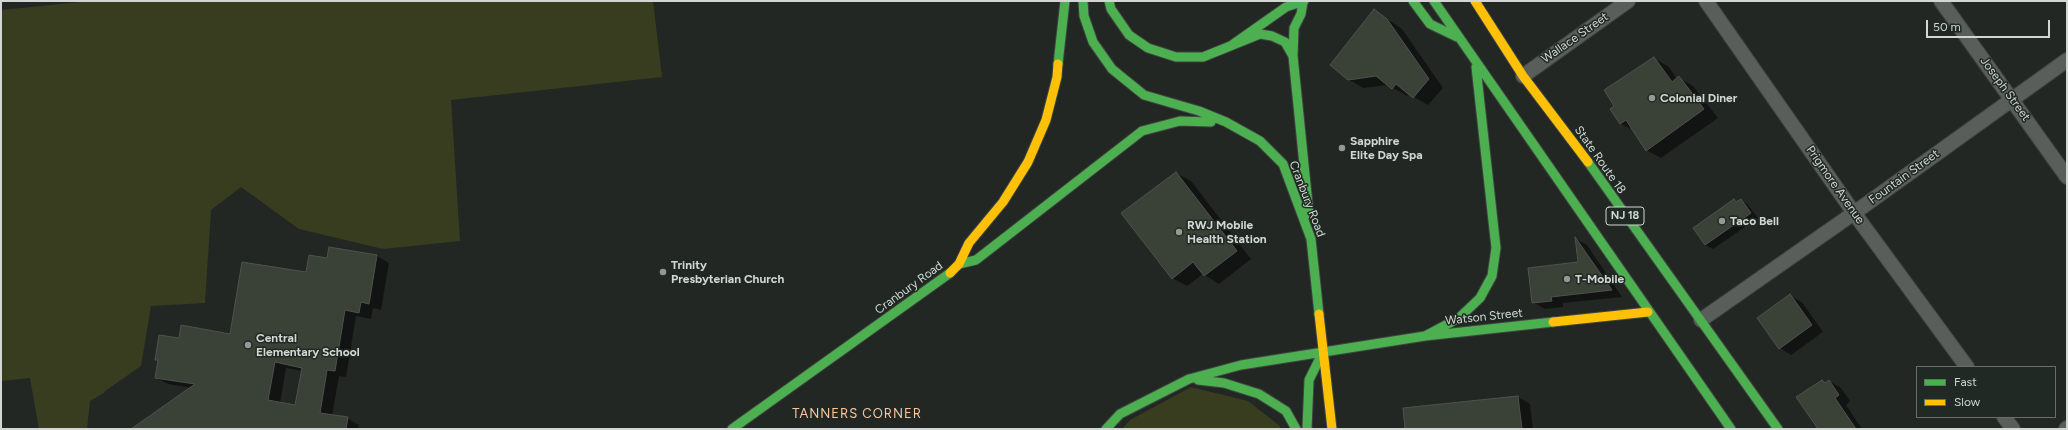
<!DOCTYPE html>
<style>
body{margin:0}
#map{position:relative;width:2068px;height:430px;overflow:hidden;background:#222724;font-family:Figtree,sans-serif}
canvas{display:block}
.frame{position:absolute;inset:0;border:2px solid #d2d7d3;pointer-events:none}
.legend{position:absolute;left:1916px;top:366px;width:140px;height:52px;box-sizing:border-box;background:#202923;border:1px solid #676f69;margin:0;padding:5px 7px;list-style:none;font-size:12px;color:#d2d7d3}
.legend li{display:flex;align-items:center;gap:8px;height:20px}
.legend b{width:20px;border:1px solid #676f69}
.scale{position:absolute;left:1926px;top:20px;width:124px;height:18px;box-sizing:border-box;border:2px solid #d2d7d3;border-top:0;padding-left:5px;font-size:12px;line-height:14px;white-space:nowrap;color:#d2d7d3;-webkit-text-stroke:3px #202923;paint-order:stroke}
</style>
<div id="map">
<canvas width="2068" height="430"></canvas>
<div class="frame"></div>
<ul class="legend">
<li><b style="height:5px;background:#4caf50"></b>Fast</li>
<li><b style="height:5px;background:#ffc107"></b>Slow</li>
</ul>
<div class="scale">50 m</div>
</div>
<script>
const c = document.querySelector('canvas').getContext('2d');
c.lineJoin = 'round';
function paint(path, color) { c.fillStyle = color; c.fill(path, 'evenodd'); }
const toPath = rows => new Path2D(rows.map(r => 'M' + r).join(''));
function strokePath(path, color, width, dash) { c.strokeStyle = color; c.lineWidth = width; c.lineCap = dash ? 'butt' : 'round'; c.setLineDash(dash || []); c.stroke(path); }
function label(font, color, halo, rows, align = 'center') {
  c.font = font + ' Figtree,sans-serif'; c.lineWidth = 3; c.setLineDash([]); c.textBaseline = 'middle'; c.strokeStyle = halo; c.fillStyle = color; for (const [text, x, y, turn = 0] of rows) {
    c.save(); c.translate(x, y); c.rotate((+turn || 0) * Math.PI / 180); c.textAlign = isNaN(turn) ? turn : align; if (halo) c.strokeText(text, 0, 0); c.fillText(text, 0, 0); c.restore();
  }
}
paint(toPath([
 [90,1,653,1,662,77,451,100,460,241,383,249,299,229,241,187,211,210,205,303,151,306,141,366,105,391,104,393,90,401,87,429,39,429,30,378,1,381,1,10],
 [1191,387,1248,401,1280,426,1280,429,1122,429,1130,420]
]), '#383d1f');
paint(toPath([
 [1374,10,1402,29,1443,88,1428,105,1409,94,1407,96,1388,85,1363,88,1348,79],
 [1654,58,1669,67,1677,79,1679,78,1693,86,1718,118,1661,158,1646,150,1635,131,1621,124,1611,109],
 [1176,173,1191,181,1251,259,1219,284,1203,274,1187,286,1172,278],
 [1741,200,1748,205,1758,218,1713,249,1705,245,1734,201,1737,202],
 [1576,239,1587,245,1622,297,1563,303,1563,307,1545,309,1533,302,1579,263],
 [329,248,377,256,389,263,381,310,373,308,371,319,356,316,346,377,339,376,332,416,347,418,359,425,358,429,133,429,192,388,168,384,156,378,159,361,156,359,180,339,231,335,307,274,328,259],
 [286,368,302,371,296,406,280,404],
 [1790,296,1802,302,1823,332,1791,355,1780,348],
 [1822,381,1826,383,1829,381,1841,388,1850,401,1846,405,1862,429,1819,429],
 [1518,397,1530,404,1533,429,1406,429,1404,409]
]), '#0007');
const building = toPath([
 [1374,9,1387,19,1429,79,1413,98,1396,84,1392,89,1376,76,1348,80,1330,65,1374,9],
 [1654,57,1672,82,1679,76,1704,109,1646,151,1626,120,1620,124,1610,109,1614,106,1604,90,1654,57],
 [1176,172,1237,251,1204,276,1193,262,1172,279,1121,213,1176,172],
 [1734,199,1736,202,1741,199,1751,213,1705,245,1693,228,1734,199],
 [1575,237,1612,290,1551,297,1552,301,1532,303,1528,268,1578,262,1575,237],
 [329,247,377,255,369,304,361,302,359,313,345,310,335,371,327,370,320,413,348,417,346,429,131,429,195,384,155,378,158,360,155,360,159,335,179,338,181,325,230,334,242,262,306,272,309,255,327,258,329,247],
 [275,362,302,368,295,405,268,400,275,362],
 [1790,294,1812,325,1779,349,1757,318,1790,294],
 [1822,380,1825,383,1829,380,1839,395,1835,398,1856,429,1818,429,1796,397,1822,380],
 [1518,396,1522,429,1405,429,1403,408,1518,396]
]);
paint(building, '#3a4137');
strokePath(building, '#4f524f', 1);
const street = toPath([
 [1706,1,1854,213,1967,367],
 [1941,1,2067,177],
 [1523,76,1628,1],
 [1701,320,1854,213,2067,60],
 [2004,417,2013,429],
 [2066,429,2067,428]
]);
const fast = toPath([
 [1083,1,1084,16,1093,42,1112,69,1144,95,1199,111,1226,122,1260,141,1283,164,1311,239,1319,314],
 [1109,1,1111,9,1129,35,1148,48,1176,57,1203,57,1260,34,1272,36,1285,42,1293,56,1309,214],
 [1413,1,1430,24,1457,37],
 [1434,1,1731,429],
 [1232,45,1286,7,1304,1],
 [1293,56,1294,28,1301,14,1303,2],
 [1058,64,1065,1],
 [1588,162,1778,429],
 [959,264,976,260,1142,131,1180,121,1211,122],
 [1425,336,1459,318,1480,298,1492,276,1496,248,1476,67],
 [1198,380,1224,383,1259,394,1286,411,1296,429],
 [732,429,950,273],
 [1106,429,1120,414,1189,379,1241,365,1425,336,1553,322],
 [1307,429,1309,380,1323,352]
]);
const slow = toPath([
 [1475,1,1523,76,1588,162],
 [950,273,959,264,969,243,1003,202,1028,162,1046,120,1057,77,1058,64],
 [1319,314,1332,429],
 [1553,322,1648,312]
]);
strokePath(street, '#3f4440', 16);
strokePath(fast, '#3f4440', 11);
strokePath(slow, '#3f4440', 11);
strokePath(street, '#5a5e5b', 14);
strokePath(fast, '#4caf50', 9);
strokePath(slow, '#ffc107', 9);
for (const [x, y, r, color] of [
 [1652,98,4,"#949996"],
 [1342,148,4,"#949996"],
 [1722,221,4,"#949996"],
 [1179,232,4,"#949996"],
 [663,272,4,"#949996"],
 [1567,279,4,"#949996"],
 [248,345,4,"#949996"]
]) { const dot = new Path2D(); dot.arc(x, y, r, 0, 2 * Math.PI); c.fillStyle = color; c.fill(dot); strokePath(dot, '#202923', 1.5); }
for (const [x, y, w] of [
 [1625,216,38]
]) { const box = new Path2D(); box.roundRect(x - w / 2, y - 9, w, 18, 3); c.fillStyle = '#202923'; c.fill(box); strokePath(box, '#d2d7d3', 1); }
label('bold 11px', '#d2d7d3', null, [
 ["NJ 18",1625,216]
]);
label('12px', '#d2d7d3', '#202923', [
 ["Wallace Street",1575,38,-35],
 ["Joseph Street",2005,89,54],
 ["State Route 18",1600,160,55],
 ["Fountain Street",1904,177,-36],
 ["Prigmore Avenue",1835,185,55],
 ["Cranbury Road",1307,199,69],
 ["Cranbury Road",909,288,-36],
 ["Watson Street",1484,317,-6]
]);
label('bold 12px', '#d2d7d3', '#202923', [
 ["Colonial Diner",1660,98],
 ["Sapphire",1350,141],
 ["Elite Day Spa",1350,155],
 ["Taco Bell",1730,221],
 ["RWJ Mobile",1187,225],
 ["Health Station",1187,239],
 ["Trinity",671,265],
 ["Presbyterian Church",671,279],
 ["T-Mobile",1575,279],
 ["Central",256,338],
 ["Elementary School",256,352]
], 'left');
c.letterSpacing = '1px';
label('13px', '#fbc69f', '#202923', [
 ["TANNERS CORNER",857,414]
]);
c.letterSpacing = '0px';
</script>
